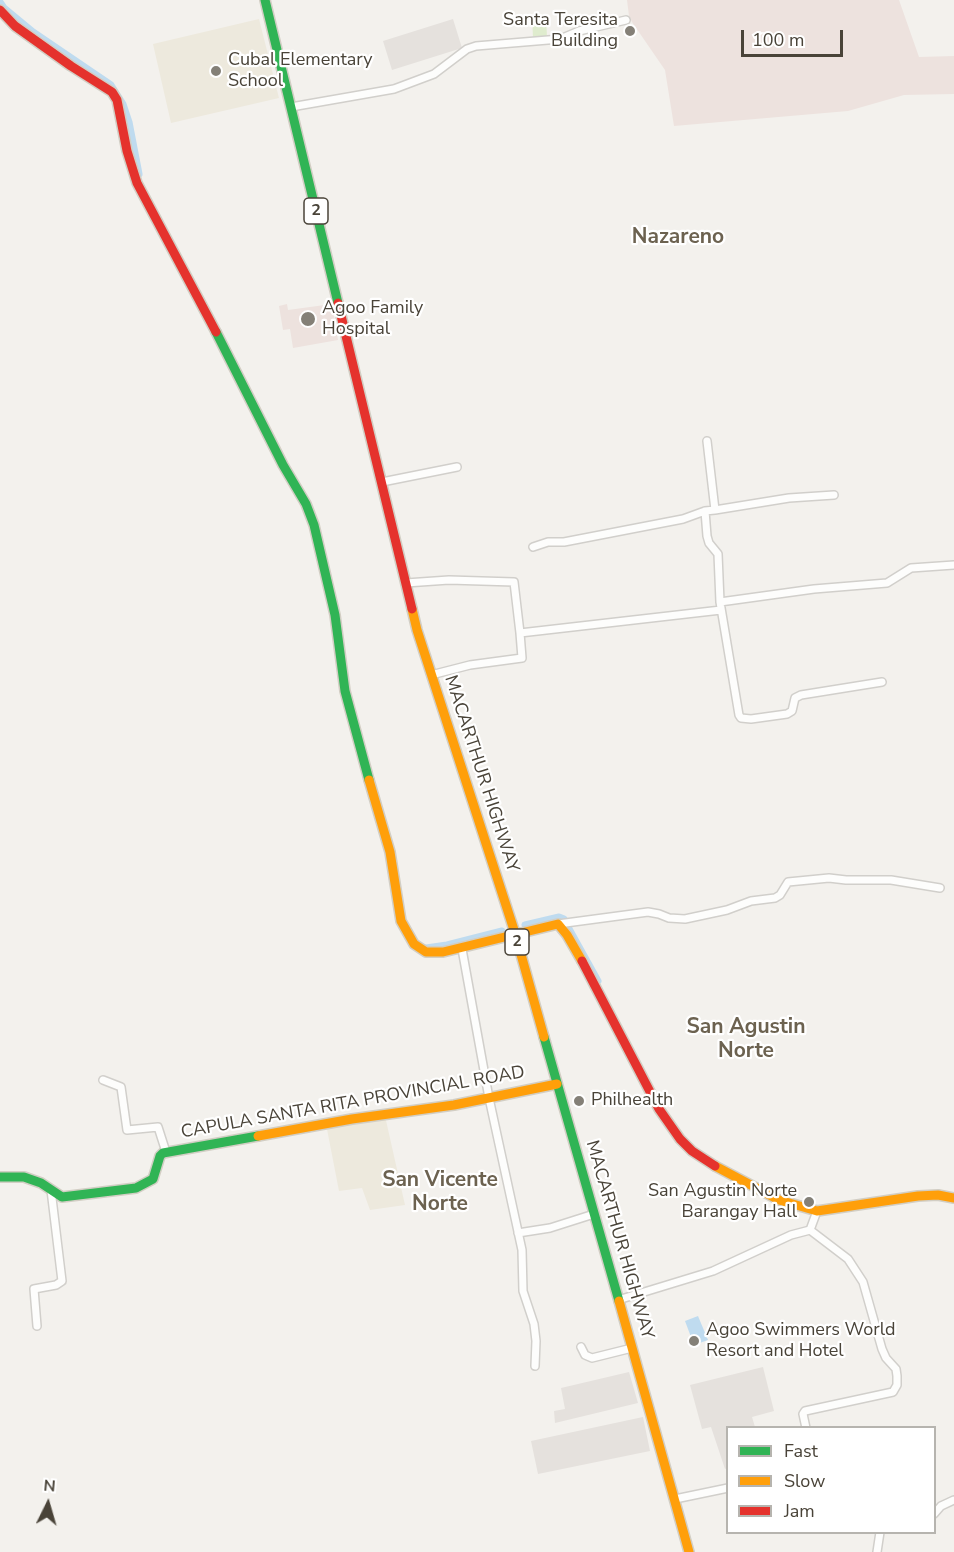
<!DOCTYPE html>
<style>
body{margin:0}
#map{position:relative;width:954px;height:1552px;overflow:hidden;background:#f3f1ed;font-family:"Nunito Sans",sans-serif}
canvas{display:block}
.legend{position:absolute;left:726px;top:1426px;width:210px;height:108px;box-sizing:border-box;background:#fff;border:2px solid #b6b4af;margin:0;padding:8px 10px;list-style:none;font-size:18px;color:#494338}
.legend li{display:flex;align-items:center;gap:12px;height:30px}
.legend b{width:30px;border:2px solid #b6b4af}
.north{position:absolute;left:18px;top:1474px;width:60px;height:60px;-webkit-text-stroke:4px #fff;paint-order:stroke;rotate:5deg;font-size:16px;font-weight:700;line-height:24px;text-align:center;color:#494338}
.north::after{content:'';display:block;margin:auto;width:21px;height:27px;background:#494338;clip-path:polygon(50% 0,100% 100%,50% 72%,0 100%)}
.scale{position:absolute;left:741px;top:30px;width:102px;height:27px;box-sizing:border-box;border:3px solid #494338;border-top:0;padding-left:8px;font-size:18px;line-height:21px;white-space:nowrap;color:#494338;-webkit-text-stroke:4px #fff;paint-order:stroke}
</style>
<div id="map">
<canvas width="954" height="1552"></canvas>
<ul class="legend">
<li><b style="height:8px;background:#30b455"></b>Fast</li>
<li><b style="height:8px;background:#ff9f0a"></b>Slow</li>
<li><b style="height:8px;background:#e5322d"></b>Jam</li>
</ul>
<div class="north">N</div>
<div class="scale">100 m</div>
</div>
<script>
const c = document.querySelector('canvas').getContext('2d');
c.lineJoin = 'round';
function paint(path, color) { c.fillStyle = color; c.fill(path, 'evenodd'); }
const toPath = rows => new Path2D(rows.map(r => 'M' + r).join(''));
function strokePath(path, color, width, dash) { c.strokeStyle = color; c.lineWidth = width; c.lineCap = dash ? 'butt' : 'round'; c.setLineDash(dash || []); c.stroke(path); }
function label(font, color, halo, rows, align = 'center') {
  c.font = font + ' "Nunito Sans",sans-serif'; c.lineWidth = 4.5; c.setLineDash([]); c.textBaseline = 'middle'; c.strokeStyle = halo; c.fillStyle = color; for (const [text, x, y, turn = 0] of rows) {
    c.save(); c.translate(x, y); c.rotate((+turn || 0) * Math.PI / 180); c.textAlign = isNaN(turn) ? turn : align; if (halo) c.strokeText(text, 0, 0); c.fillText(text, 0, 0); c.restore();
  }
}
paint(toPath([
 [453,19,462,48,392,70,383,41],
 [763,1367,774,1411,752,1417,755,1427,728,1428,727,1468,725,1469,711,1427,702,1429,690,1385],
 [629,1372,638,1403,555,1423,554,1411,565,1409,561,1388],
 [643,1417,650,1451,538,1474,531,1441]
]), '#e5e1dd');
paint(toPath([
 [259,19,279,98,171,123,153,44],
 [385,1116,405,1205,370,1210,362,1188,339,1191,326,1124]
]), '#ede9dd');
paint(toPath([
 [627,0,899,0,919,57,954,56,954,94,904,95,848,111,674,126,665,70,632,22,629,16],
 [287,304,288,310,332,304,338,340,293,348,290,329,283,330,279,306]
]), '#ede2de');
paint(toPath([
 [546,14,547,38,533,38,532,15]
]), '#dfecce');
paint(toPath([
 [698,1316,708,1340,694,1345,685,1321]
]), '#bfdbef');
strokePath(toPath([
 [0,2,4,8,33,32,111,85,123,104,129,122,139,174],
 [525,925,559,917,564,919],
 [568,927,598,981],
 [426,948,447,945,502,931]
]), '#bfdbef', 7);
const street = toPath([
 [291,107,394,89,434,74,467,49,476,46,560,39,579,31,626,20],
 [707,441,715,510,705,511,707,536,709,543,718,554,720,602,739,715,741,718,751,719,787,714,792,711,795,698,801,695,882,682],
 [382,482,457,467],
 [715,510,789,498,834,495],
 [533,547,548,542,564,542,683,519,705,511],
 [406,583,449,580,514,582,520,633,721,610],
 [720,602,814,589,887,583,911,568,954,565],
 [431,675,470,665,522,658,520,633],
 [558,924,648,912,659,914,669,918,685,919,727,910,751,901,775,898,780,895,788,882,829,878,846,880,891,880,940,888],
 [462,949,489,1098,522,1250,523,1291,534,1324,536,1341,535,1366],
 [103,1080,121,1087,127,1130,158,1127,166,1152],
 [518,1233,550,1228,594,1214],
 [618,1300,713,1271,791,1235,810,1230,817,1211],
 [37,1326,34,1289,56,1285,62,1281,51,1190],
 [581,1347,585,1355,592,1358,632,1348],
 [806,1428,803,1414,805,1411,893,1392,897,1385,897,1376,896,1369,886,1358,882,1349,863,1282,848,1259,810,1230],
 [675,1499,728,1488],
 [934,1514,941,1506,954,1500],
 [877,1552,880,1532]
]);
const fast = toPath([
 [265,0,338,303],
 [216,332,283,465,306,504,314,525,335,615,345,691,369,780],
 [544,1037,619,1301],
 [0,1177,24,1177,41,1183,62,1197,136,1188,153,1179,160,1156,163,1153,258,1136]
]);
const slow = toPath([
 [412,609,417,630,515,933,544,1037],
 [369,780,390,852,401,921,414,944,426,952,443,952,558,924,567,935,582,961],
 [258,1136,352,1119,454,1105,557,1084],
 [715,1166,779,1200,817,1211,918,1196,938,1195,954,1198],
 [619,1301,689,1552]
]);
const jam = toPath([
 [0,10,15,26,71,66,112,92,117,100,127,151,137,183,216,332],
 [338,303,412,609],
 [582,961,659,1109,680,1139,692,1151,715,1166]
]);
strokePath(street, '#d1cfcb', 10);
strokePath(fast, '#d2cec4', 12);
strokePath(slow, '#d2cec4', 12);
strokePath(jam, '#d2cec4', 12);
strokePath(street, '#fdfdfc', 7);
strokePath(fast, '#30b455', 9);
strokePath(slow, '#ff9f0a', 9);
strokePath(jam, '#e5322d', 9);
for (const [x, y, r, color] of [
 [630,31,6,"#848077"],
 [216,71,6,"#848077"],
 [308,319,8,"#848077"],
 [579,1101,6,"#848077"],
 [809,1202,6,"#848077"],
 [694,1341,6,"#848077"]
]) { const dot = new Path2D(); dot.arc(x, y, r, 0, 2 * Math.PI); c.fillStyle = color; c.fill(dot); strokePath(dot, '#fff', 2); }
for (const [x, y, w] of [
 [316,211,24],
 [517,942,24]
]) { const box = new Path2D(); box.roundRect(x - w / 2, y - 13, w, 26, 4.5); c.fillStyle = '#fff'; c.fill(box); strokePath(box, '#494338', 1.5); }
label('bold 16px', '#494338', null, [
 ["2",316,211],
 ["2",517,942]
]);
label('18px', '#494338', '#fff', [
 ["Santa Teresita",618,21,"right"],
 ["Building",618,42,"right"],
 ["Cubal Elementary",228,61],
 ["School",228,82],
 ["Agoo Family",322,309],
 ["Hospital",322,330],
 ["Philhealth",591,1101],
 ["San Agustin Norte",797,1192,"right"],
 ["Barangay Hall",797,1213,"right"],
 ["Agoo Swimmers World",706,1331],
 ["Resort and Hotel",706,1352]
], 'left');
label('18px', '#494338', '#fff', [
 ["MACARTHUR HIGHWAY",481,774,72],
 ["CAPULA SANTA RITA PROVINCIAL ROAD",353,1103,-10],
 ["MACARTHUR HIGHWAY",619,1240,74]
]);
label('bold 21px', '#6c6250', '#fff', [
 ["Nazareno",678,238],
 ["San Agustin",746,1028],
 ["Norte",746,1052],
 ["San Vicente",440,1181],
 ["Norte",440,1205]
]);
</script>
